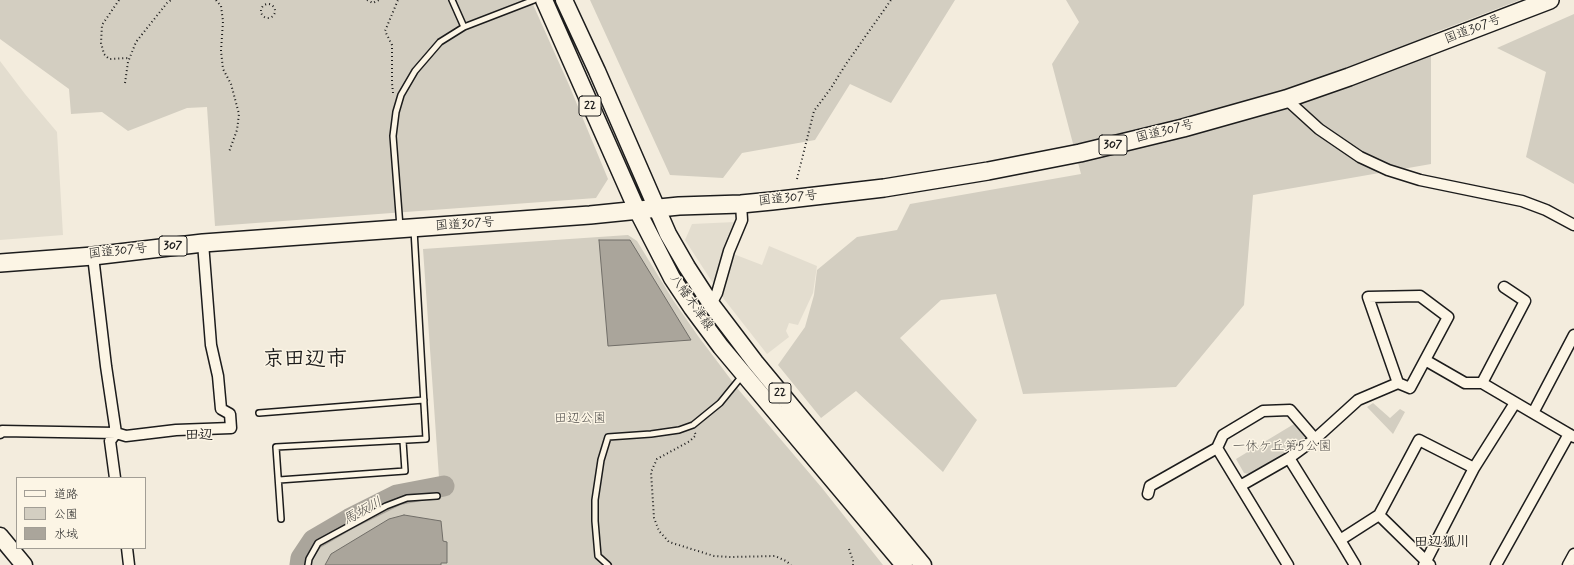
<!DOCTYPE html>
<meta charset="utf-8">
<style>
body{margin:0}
#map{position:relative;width:1574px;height:565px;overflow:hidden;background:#f3ecdd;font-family:Mynerve,"Klee One",sans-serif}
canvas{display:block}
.legend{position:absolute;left:16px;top:477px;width:130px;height:72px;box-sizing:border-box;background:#fcf5e5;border:1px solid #a29e95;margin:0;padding:5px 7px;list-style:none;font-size:12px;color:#1c1c1c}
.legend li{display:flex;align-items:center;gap:8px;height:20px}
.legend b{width:20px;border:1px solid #a29e95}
</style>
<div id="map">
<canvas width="1574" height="565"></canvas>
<ul class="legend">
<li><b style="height:5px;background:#fcf5e5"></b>道路</li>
<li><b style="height:11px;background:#d3cec1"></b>公園</li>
<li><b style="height:11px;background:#aaa59b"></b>水域</li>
</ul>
</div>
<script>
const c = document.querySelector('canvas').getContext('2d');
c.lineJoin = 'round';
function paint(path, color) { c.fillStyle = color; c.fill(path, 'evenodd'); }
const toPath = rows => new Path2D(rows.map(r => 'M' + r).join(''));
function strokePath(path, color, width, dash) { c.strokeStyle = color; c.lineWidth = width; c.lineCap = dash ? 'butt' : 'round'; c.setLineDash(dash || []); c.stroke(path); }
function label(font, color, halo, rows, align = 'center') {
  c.font = font + ' Mynerve,"Klee One",sans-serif'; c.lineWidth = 3; c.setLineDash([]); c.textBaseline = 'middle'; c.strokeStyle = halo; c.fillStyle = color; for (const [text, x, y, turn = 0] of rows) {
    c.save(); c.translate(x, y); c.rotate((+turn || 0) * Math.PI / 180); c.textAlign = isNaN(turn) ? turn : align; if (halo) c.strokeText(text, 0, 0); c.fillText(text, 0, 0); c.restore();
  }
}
paint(toPath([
 [0,61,25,94,57,132,63,235,0,240],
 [735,222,723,250,762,265,769,246,817,266,813,293,798,325,789,323,786,331,789,337,767,354,720,294,685,240,692,224]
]), '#e3ddcf');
paint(toPath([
 [0,0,531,0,569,85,608,179,596,198,215,226,207,107,187,108,128,131,102,112,71,114,69,89,0,39],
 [590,0,955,0,891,103,850,84,815,140,742,153,723,178,670,175],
 [1052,0,1520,0,1431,34,1431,164,1253,195,1244,305,1176,387,1023,394,996,294,941,300,900,338,977,420,943,472,856,391,821,418,778,365,805,327,814,295,817,270,857,237,897,230,910,204,1081,174,1052,64,1079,22,1066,0],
 [1574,14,1574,184,1526,157,1546,72,1497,48],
 [628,235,637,241,673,300,698,336,738,389,822,488,883,565,305,565,305,559,317,541,381,505,406,496,440,492,423,249],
 [1373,403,1390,418,1400,409,1405,412,1393,434,1367,407],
 [1299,421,1315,439,1257,476,1244,473,1236,459]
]), '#d3cec1');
const water = toPath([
 [599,240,630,240,691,340,608,346,599,240],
 [404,515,441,521,443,541,447,542,447,563,441,563,441,565,325,565,331,554,389,519,404,515]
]);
paint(water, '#aaa59b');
strokePath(water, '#716e68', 1);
strokePath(toPath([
 [300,565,301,558,313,540,349,519,397,495,444,486]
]), '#aaa59b', 21);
const service = toPath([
 [452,0,464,27,534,0],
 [400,227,393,136,396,112,401,95,415,71,440,42,464,27],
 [259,413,424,400],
 [279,480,405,471,403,441],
 [281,519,276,447,426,439,414,230],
 [308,565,309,559,318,543,386,506,407,498,437,496],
 [608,565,598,556,595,521,595,500,601,460,608,437,651,434,679,430,693,425,720,403,742,376]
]);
const minor = toPath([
 [1286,99,1319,129,1360,157,1388,170,1420,180,1522,201,1546,210,1574,225],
 [93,256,106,366,116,433,110,441,115,478],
 [1504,287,1525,301,1482,383,1533,413,1574,335],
 [711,304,717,293,729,251,742,220,741,204],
 [1425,360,1465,383,1482,383],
 [1533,413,1574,437],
 [0,433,2,431,116,433,126,436,176,430,231,428,230,414,221,409,218,376,211,345,203,243],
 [1217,448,1288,565],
 [1289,458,1315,439,1358,400,1398,383,1410,388,1448,317,1420,296,1368,297,1398,383],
 [1240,486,1289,458,1340,540,1379,515,1419,440,1474,468],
 [1148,494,1150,486,1217,448,1223,435,1263,411,1290,410,1315,439],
 [1379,515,1430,565],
 [1340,540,1355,565],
 [127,548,129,565],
 [1424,565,1474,468,1515,403],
 [1496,565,1569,434],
 [1568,565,1574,554]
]);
const primary = toPath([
 [544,0,637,210,672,278,692,308,721,347,904,565],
 [564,0,597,71,668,234,687,267,711,304,755,362,923,565],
 [0,536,24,565]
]);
const trunk = toPath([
 [0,263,93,256,203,243,590,215,679,206,741,204,772,201,884,188,988,171,1080,153,1183,128,1286,99,1349,77,1550,0]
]);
strokePath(service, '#1c1c1c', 8);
strokePath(minor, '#1c1c1c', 13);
strokePath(primary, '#1c1c1c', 19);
strokePath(trunk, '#1c1c1c', 20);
strokePath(toPath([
 [119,0,102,25,101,43,104,54,109,59,129,58],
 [216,0,221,6,223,21,221,51,223,69,231,84,239,114,237,130,229,152],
 [367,0,373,3,379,0],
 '261 11a7 7 0 1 1 14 0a7 7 0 1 1-14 0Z',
 [125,83,128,62,136,42,167,3,171,0],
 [393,93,392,83,392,45,385,31,398,0],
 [797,179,814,111,831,88,846,64,891,0],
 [695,433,696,435,690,441,657,459,651,472,654,518,659,531,669,542,714,556,731,557,775,556,786,561,791,565],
 [849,549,853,561,853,565]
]), '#1c1c1c', 2, [1, 3]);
strokePath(service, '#fcf5e5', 5);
strokePath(minor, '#fcf5e5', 10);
strokePath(primary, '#fcf5e5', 16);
strokePath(trunk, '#fcf5e5', 17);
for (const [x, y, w] of [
 [590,106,22],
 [1113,145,28],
 [173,246,28],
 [780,393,22]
]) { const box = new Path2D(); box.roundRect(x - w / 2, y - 10, w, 20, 3); c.fillStyle = '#fcf5e5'; c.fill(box); strokePath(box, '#1c1c1c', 1); }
label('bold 12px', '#1c1c1c', null, [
 ["22",590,106],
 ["307",1113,145],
 ["307",173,246],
 ["22",780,393]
]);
label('13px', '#1c1c1c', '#fcf5e5', [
 ["国道307号",1473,30,-21],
 ["国道307号",1165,132,-14],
 ["国道307号",788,199,-6],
 ["国道307号",465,225,-4],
 ["国道307号",118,252,-6],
 ["八幡木津線",691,303,55]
]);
label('13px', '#53514e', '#fcf5e5', [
 ["田辺公園",580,419],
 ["一休ケ丘第5公園",1282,447]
]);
label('bold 14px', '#1c1c1c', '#fcf5e5', [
 ["田辺",199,436],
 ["田辺狐川",1442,543]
]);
label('italic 14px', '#55534f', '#fcf5e5', [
 ["馬坂川",363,512,-28]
]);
label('bold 21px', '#1c1c1c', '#fcf5e5', [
 ["京田辺市",305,361]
]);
</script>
